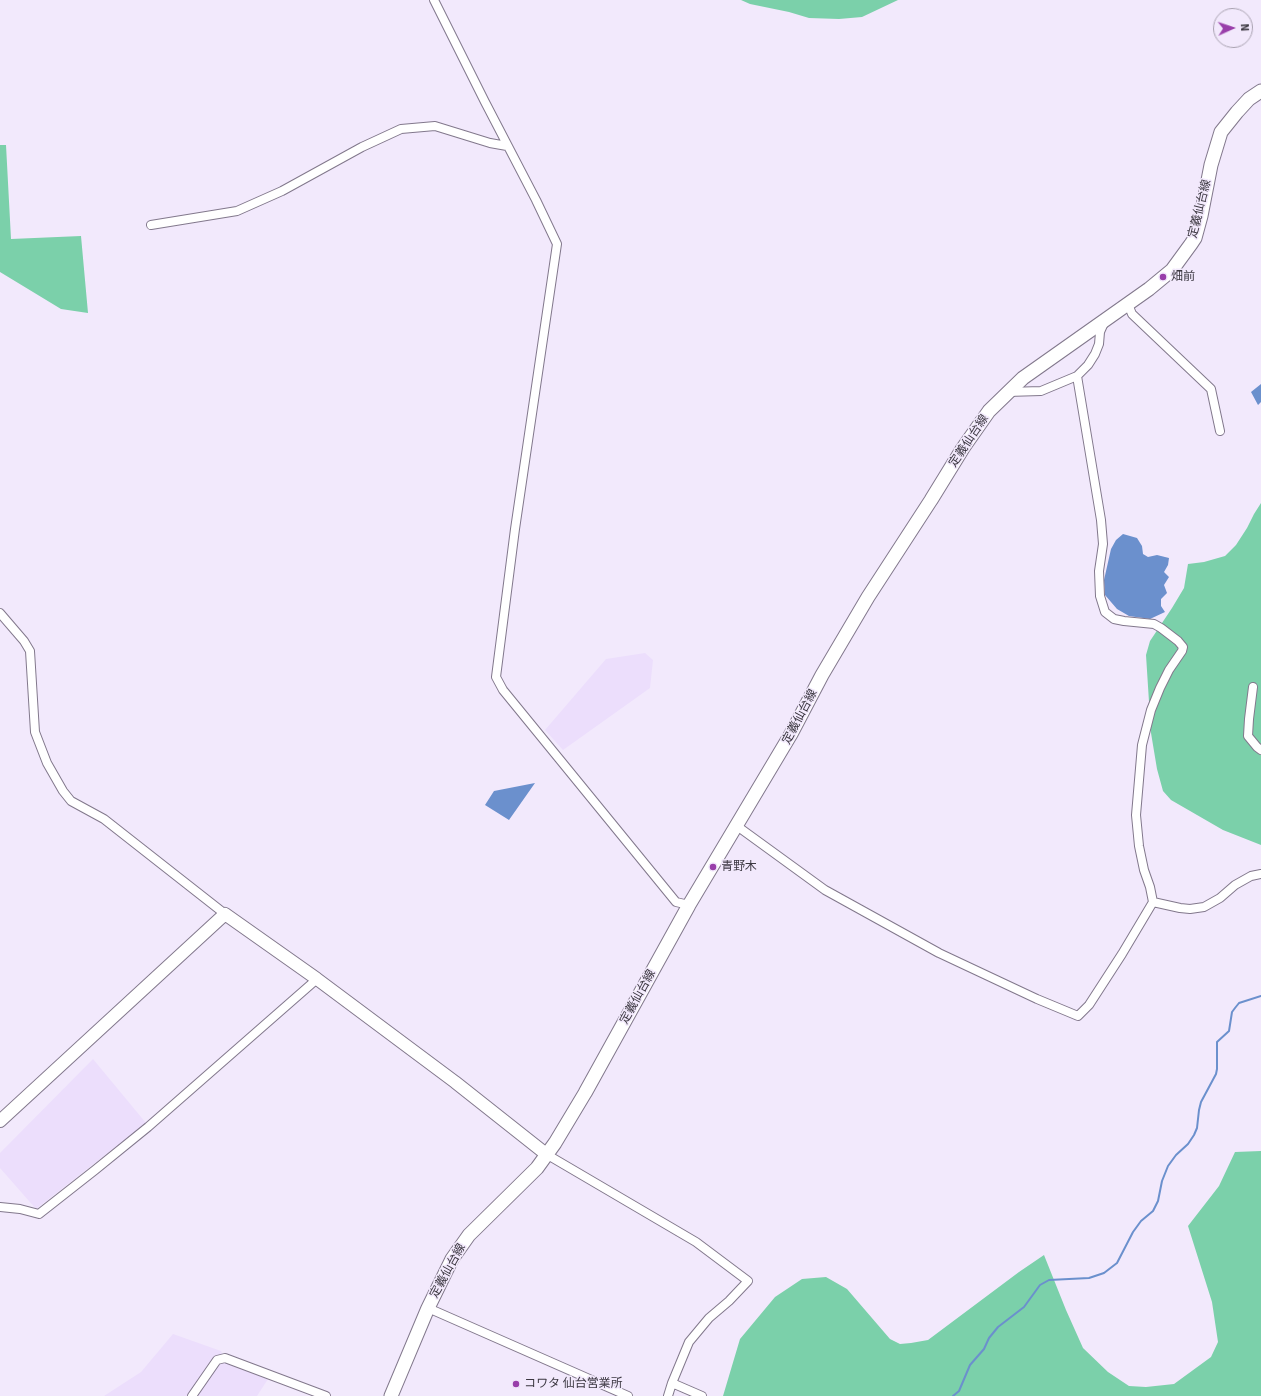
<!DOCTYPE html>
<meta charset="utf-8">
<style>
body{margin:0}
#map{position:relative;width:1261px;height:1396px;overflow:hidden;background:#f2e9fc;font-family:Signika,sans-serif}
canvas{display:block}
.north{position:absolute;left:1213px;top:8px;width:40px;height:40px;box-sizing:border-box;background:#f2e9fc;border:1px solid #a9a2b1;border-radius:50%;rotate:87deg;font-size:11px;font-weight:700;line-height:16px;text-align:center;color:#3b3740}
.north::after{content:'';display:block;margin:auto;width:14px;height:18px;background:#993faa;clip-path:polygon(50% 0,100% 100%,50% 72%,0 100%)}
</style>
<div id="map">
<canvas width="1261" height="1396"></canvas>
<div class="north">N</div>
</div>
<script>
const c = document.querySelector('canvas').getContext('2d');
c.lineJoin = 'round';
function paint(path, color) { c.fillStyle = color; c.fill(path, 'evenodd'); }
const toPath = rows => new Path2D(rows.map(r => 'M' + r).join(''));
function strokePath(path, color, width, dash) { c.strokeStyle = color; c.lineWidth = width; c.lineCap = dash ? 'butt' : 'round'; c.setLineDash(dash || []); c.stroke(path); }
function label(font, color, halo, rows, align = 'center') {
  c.font = font + ' Signika,"Noto Sans JP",sans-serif'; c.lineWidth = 3; c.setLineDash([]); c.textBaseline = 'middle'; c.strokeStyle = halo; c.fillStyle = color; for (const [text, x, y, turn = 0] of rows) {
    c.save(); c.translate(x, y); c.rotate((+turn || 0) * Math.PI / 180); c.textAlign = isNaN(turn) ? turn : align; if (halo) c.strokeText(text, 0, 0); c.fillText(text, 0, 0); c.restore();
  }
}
paint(toPath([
 [645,653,653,660,650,688,563,750,545,730,606,659],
 [93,1059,146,1123,36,1209,0,1168,0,1153],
 [173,1334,221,1351,226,1363,268,1379,257,1396,104,1396,141,1372]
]), '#ecdefc');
paint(toPath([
 [741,0,898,0,862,17,839,19,809,18,789,12,750,4],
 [0,145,6,145,11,239,81,236,88,313,61,309,0,272],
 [1261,503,1261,845,1223,830,1171,800,1163,791,1157,769,1151,733,1146,655,1150,641,1172,608,1184,588,1188,564,1204,562,1225,556,1236,545,1247,528,1254,514],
 [1261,1151,1261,1396,723,1396,740,1339,775,1297,802,1279,826,1277,847,1289,890,1339,900,1344,911,1343,928,1340,1019,1272,1044,1255,1066,1310,1083,1348,1108,1372,1129,1386,1146,1387,1174,1384,1211,1357,1218,1342,1212,1302,1188,1226,1219,1186,1235,1152]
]), '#7bd0aa');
paint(toPath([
 [1261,384,1261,402,1258,405,1251,392],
 [1123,534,1137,538,1142,546,1143,554,1148,557,1157,555,1169,558,1168,565,1164,572,1169,577,1164,585,1167,593,1161,599,1161,606,1165,612,1150,619,1129,616,1117,609,1105,595,1104,580,1111,549,1116,540],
 [535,783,509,820,485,805,494,791]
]), '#6b90cd');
strokePath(toPath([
 [953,1396,959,1391,970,1365,984,1349,989,1338,998,1327,1024,1307,1040,1285,1049,1280,1089,1278,1104,1273,1117,1263,1133,1232,1141,1221,1153,1211,1158,1201,1162,1181,1168,1166,1176,1155,1188,1144,1194,1135,1197,1128,1199,1110,1201,1102,1216,1074,1217,1069,1217,1042,1229,1031,1232,1012,1235,1008,1239,1003,1261,996]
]), '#6b90cd', 2);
const street = toPath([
 [434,0,485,102,536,200,557,244,515,529,496,677,503,690,676,902,689,905],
 [151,225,237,211,282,191,362,147,401,129,435,126,490,143,507,146],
 [1128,304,1132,314,1211,389,1220,431],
 [1007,392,1041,391,1077,376,1088,365,1095,354,1099,344,1100,332,1104,323],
 [0,613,24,641,30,651,35,732,47,763,63,791,71,801,104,819,225,914],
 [1253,687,1249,719,1248,736,1257,747,1261,750],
 [737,826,825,890,939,953,1037,999,1078,1016,1089,1005,1122,954,1153,902,1150,887,1144,870,1139,846,1136,815,1142,745,1151,710,1160,688,1169,670,1182,651,1183,647,1178,641,1161,628,1154,624,1124,621,1114,619,1105,612,1100,596,1099,571,1103,544,1101,520,1077,376],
 [1153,902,1180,908,1190,909,1204,907,1220,898,1235,885,1251,876,1261,874],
 [546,1154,696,1242,748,1281,729,1301,709,1318,689,1342,672,1383,668,1396],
 [0,1207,20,1209,39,1214,95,1170,148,1127,317,979],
 [428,1308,628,1396],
 [672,1383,702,1396],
 [192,1396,217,1360,225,1358,326,1396]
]);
const secondary = toPath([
 [0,1121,225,914,317,979,455,1082,546,1154]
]);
const primary = toPath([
 [391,1396,428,1308,452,1259,469,1235,537,1168,555,1143,585,1093,689,905,791,734,822,675,868,597,931,500,963,448,989,411,1023,378,1149,289,1172,270,1191,244,1195,238,1201,216,1211,165,1221,132,1237,112,1249,99,1261,91]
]);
strokePath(street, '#82788c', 10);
strokePath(secondary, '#82788c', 14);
strokePath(primary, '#82788c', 15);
strokePath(street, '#fff', 8);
strokePath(secondary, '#fff', 12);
strokePath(primary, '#fff', 13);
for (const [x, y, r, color] of [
 [1163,277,4,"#993faa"],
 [713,867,4,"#993faa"],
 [516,1384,4,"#993faa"]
]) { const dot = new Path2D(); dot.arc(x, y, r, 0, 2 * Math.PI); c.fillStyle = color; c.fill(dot); strokePath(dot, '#f2e9fc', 1.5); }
label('12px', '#3b3740', '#f2e9fc', [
 ["定義仙台線",1200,209,-76],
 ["定義仙台線",969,441,-56],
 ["定義仙台線",800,717,-62],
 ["定義仙台線",638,997,-61],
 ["定義仙台線",448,1271,-61]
]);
label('12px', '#3b3740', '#f2e9fc', [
 ["畑前",1171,277],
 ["青野木",721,867],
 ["コワタ 仙台営業所",524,1384]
], 'left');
</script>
